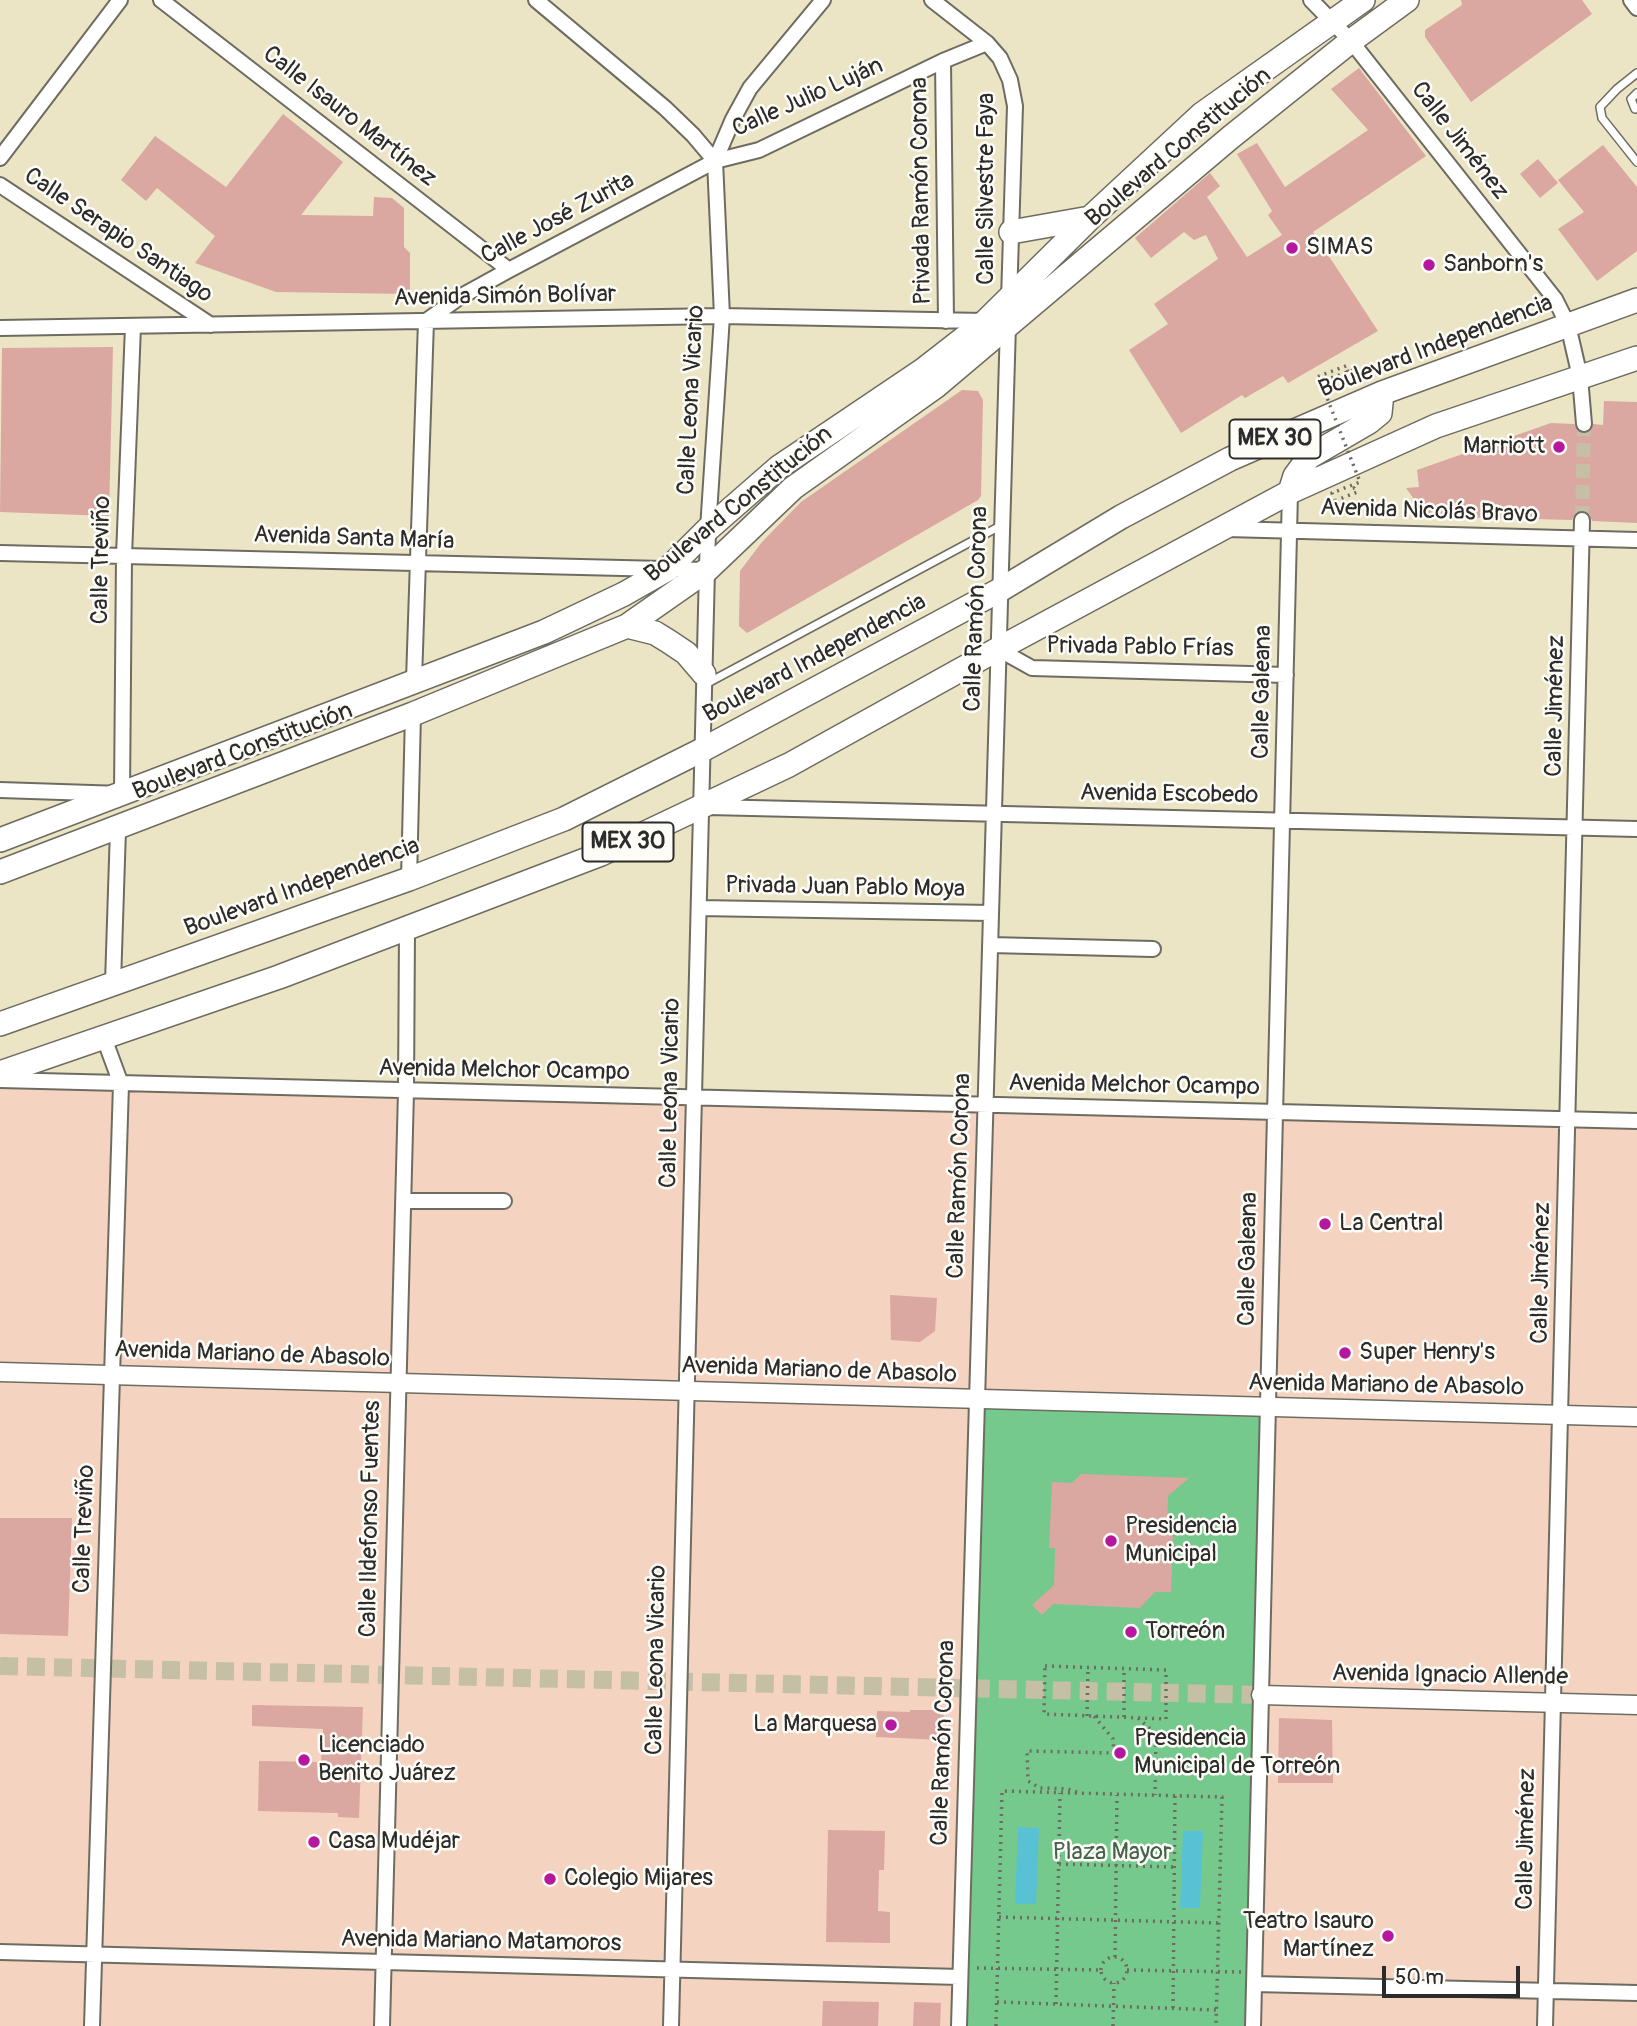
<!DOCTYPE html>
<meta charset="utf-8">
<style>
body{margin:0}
#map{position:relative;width:1637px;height:2026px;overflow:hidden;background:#ebe4c5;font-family:Pangolin,sans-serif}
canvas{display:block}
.scale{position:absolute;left:1382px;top:1966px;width:138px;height:32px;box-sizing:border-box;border:4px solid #2b2b2b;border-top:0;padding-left:9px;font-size:21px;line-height:24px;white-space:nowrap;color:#2b2b2b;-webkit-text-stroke:5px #fdfcf7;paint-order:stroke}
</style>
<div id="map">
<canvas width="1637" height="2026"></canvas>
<div class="scale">50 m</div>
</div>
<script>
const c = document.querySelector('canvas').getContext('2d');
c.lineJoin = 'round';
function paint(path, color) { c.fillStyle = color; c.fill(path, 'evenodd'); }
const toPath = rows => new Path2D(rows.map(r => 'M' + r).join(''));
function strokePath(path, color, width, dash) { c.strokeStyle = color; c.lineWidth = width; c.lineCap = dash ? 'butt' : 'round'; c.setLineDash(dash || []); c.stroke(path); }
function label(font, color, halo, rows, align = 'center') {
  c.font = font + ' Pangolin,sans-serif'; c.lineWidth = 5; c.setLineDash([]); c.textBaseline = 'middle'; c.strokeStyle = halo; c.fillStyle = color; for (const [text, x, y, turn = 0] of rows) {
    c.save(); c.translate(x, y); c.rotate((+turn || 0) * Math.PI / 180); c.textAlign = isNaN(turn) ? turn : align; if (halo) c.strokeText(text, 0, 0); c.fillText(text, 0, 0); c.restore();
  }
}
paint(toPath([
 [0,1086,1637,1126,1637,2026,0,2026]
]), '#f4d3c1');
paint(toPath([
 [977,1402,1270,1408,1256,2026,959,2026]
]), '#76c98c');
paint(toPath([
 [1018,1827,1039,1828,1036,1904,1015,1904],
 [1183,1831,1203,1831,1200,1908,1180,1908]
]), '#58c2d4');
paint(toPath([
 [1461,0,1582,0,1592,14,1471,102,1425,37,1425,30,1462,5],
 [1359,68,1426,156,1313,232,1378,331,1288,383,1283,376,1245,398,1242,395,1181,433,1129,350,1168,324,1154,304,1218,259,1206,235,1194,240,1184,232,1151,258,1135,238,1210,173,1220,186,1207,197,1247,257,1282,235,1268,215,1272,211,1237,154,1257,143,1285,187,1368,130,1331,89],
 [283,114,343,162,301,215,373,216,374,197,392,198,404,208,404,247,410,253,410,294,276,292,195,263,215,236,157,188,146,201,121,180,155,136,226,187],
 [1603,145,1637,187,1637,251,1597,281,1558,229,1584,212,1558,180],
 [1538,159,1558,183,1540,198,1520,174],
 [113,347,109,516,0,512,2,348],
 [962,390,978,391,983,400,981,496,978,500,747,633,739,626,740,571,762,542,801,502],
 [1604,401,1637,402,1637,523,1592,521,1590,515,1583,510,1577,512,1572,520,1419,516,1416,502,1406,488,1419,487,1417,470,1551,423,1574,424,1579,432,1589,432,1593,424,1603,425],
 [890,1295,937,1298,935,1331,920,1342,891,1340],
 [1081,1474,1189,1478,1168,1496,1167,1535,1173,1535,1171,1592,1155,1592,1140,1608,1053,1604,1042,1615,1032,1605,1054,1585,1055,1548,1049,1548,1052,1482,1072,1483],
 [0,1518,72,1518,68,1636,0,1634],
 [252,1705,363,1707,359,1818,338,1817,338,1813,258,1811,259,1761,321,1762,323,1729,252,1726],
 [910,1710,944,1710,943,1740,876,1737,877,1711,910,1712],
 [1279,1718,1332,1720,1333,1783,1278,1783],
 [828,1830,885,1831,884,1870,879,1870,878,1911,890,1912,890,1943,826,1942],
 [823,2001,879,2002,878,2026,822,2026],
 [914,2002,941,2003,940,2026,913,2026]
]), '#dba7a1');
strokePath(toPath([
 [1582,520,1584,424]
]), '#c5bfa6', 14, [14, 7]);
strokePath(toPath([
 [0,1666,1261,1695]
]), '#c5bfa6', 18, [18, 9]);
const service = toPath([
 [1637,73,1617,89,1600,107,1602,118,1637,162],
 [1635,109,1631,99,1637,93],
 [704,685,1002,525]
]);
const minor = toPath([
 [161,0,509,270],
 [536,0,665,108,693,135,715,161],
 [932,0,987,43,1000,58,1010,80,1015,106,1009,300],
 [1311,0,1351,41,1555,299,1568,325,1580,377,1584,424],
 [1631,0,1637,8],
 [943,61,946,321],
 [0,158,120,0],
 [0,185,211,325],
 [0,328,722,316,984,321],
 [1227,529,1637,540],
 [0,553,705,570],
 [998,649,1032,668,1286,675],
 [414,680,426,321,460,297,509,270,715,161,759,150,943,61,987,43],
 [0,790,122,794,124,556,133,326],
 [709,807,1637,829],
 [409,879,413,714],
 [699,908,991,913],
 [990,945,1153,949],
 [113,983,118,829],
 [0,1080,1637,1121],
 [403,1201,504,1201],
 [0,1952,960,1977],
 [1254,1984,1637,1993],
 [92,2026,121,1084,104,1038],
 [382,2026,406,1091,407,929],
 [671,2026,708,529,722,316,715,161,733,119,750,88,823,0],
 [959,2026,1008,324],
 [1253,2026,1290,492],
 [1545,2026,1582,520]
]);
const tertiary = toPath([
 [0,1372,1637,1417],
 [1261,1695,1637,1705]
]);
const primary = toPath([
 [1011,232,1090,218],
 [1290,492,1295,476,1309,457,1369,422,1380,413,1382,393],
 [627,626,655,633,668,641,686,653,704,674],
 [0,840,544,632,624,594,668,569,708,529,779,467,923,370,986,321,1090,218,1202,114,1363,0],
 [0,872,413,714,627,626,707,570,793,488,935,387,1231,137,1351,41,1407,0],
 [0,1024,409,879,564,819,702,750,1000,590,1121,517,1230,459,1382,393,1637,300],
 [0,1073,279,977,601,854,789,765,998,649,1290,492,1436,426,1637,358]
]);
strokePath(service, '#6e6c61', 10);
strokePath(minor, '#6e6c61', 18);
strokePath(tertiary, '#6e6c61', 21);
strokePath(primary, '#6e6c61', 26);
strokePath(toPath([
 [1346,366,1317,377,1320,382,1353,370,1357,382],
 [1335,501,1357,492,1354,488,1351,489],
 [1045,1666,1166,1670,1166,1719,1044,1714,1045,1666],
 [1087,1716,1088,1668],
 [1124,1717,1124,1669],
 [1138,1718,1156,1734,1155,1795],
 [1077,1792,1068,1789,1040,1788,1028,1781,1027,1751,1114,1753,1113,1739,1094,1716],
 [1059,1864,1174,1867],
 [999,1917,1219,1923],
 '1101 1970a13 13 0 1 1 26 0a13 13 0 1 1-26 0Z',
 [1115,1957,1117,1795],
 [977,1968,1101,1970],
 [1127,1970,1241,1972],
 [997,2002,1217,2010],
 [1056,2004,1060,1793],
 [1173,2008,1175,1796],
 [996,2026,1002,1791,1222,1797,1216,2026],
 [1113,2026,1114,1983]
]), '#6e6c61', 3.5, [2, 5]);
strokePath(service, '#fff', 7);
strokePath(minor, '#fff', 14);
strokePath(tertiary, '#fff', 18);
strokePath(primary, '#fff', 23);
strokePath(toPath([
 [1335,501,1332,493,1360,482,1322,385,1349,375,1346,366]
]), '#6e6c61', 3.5, [2, 5]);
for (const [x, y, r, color] of [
 [1292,248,7,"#b5179e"],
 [1429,265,7,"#b5179e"],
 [1559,447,7,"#b5179e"],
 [1325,1224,7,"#b5179e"],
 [1345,1353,7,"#b5179e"],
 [1111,1541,7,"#b5179e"],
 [1131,1632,7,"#b5179e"],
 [891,1725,7,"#b5179e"],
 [1120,1753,7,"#b5179e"],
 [304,1760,7,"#b5179e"],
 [314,1842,7,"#b5179e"],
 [550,1879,7,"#b5179e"],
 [1388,1936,7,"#b5179e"]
]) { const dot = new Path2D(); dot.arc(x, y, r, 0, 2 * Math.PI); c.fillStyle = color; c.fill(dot); strokePath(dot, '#fdfcf7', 2.5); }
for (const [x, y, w] of [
 [1275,439,91],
 [628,842,91]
]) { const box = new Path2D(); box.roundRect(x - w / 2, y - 19.5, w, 39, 5); c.fillStyle = '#fdfcf7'; c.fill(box); strokePath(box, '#2b2b2b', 2); }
label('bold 23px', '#2b2b2b', null, [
 ["MEX 30",1275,439],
 ["MEX 30",628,842]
]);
label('24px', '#2b2b2b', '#fdfcf7', [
 ["Calle Julio Luján",808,98,-24],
 ["Calle Isauro Martínez",349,117,38],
 ["Calle Jiménez",1459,141,52],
 ["Boulevard Constitución",1179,148,-40],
 ["Calle Silvestre Faya",987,189,-90],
 ["Privada Ramón Corona",922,191,-91],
 ["Calle José Zurita",558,219,-28],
 ["Calle Serapio Santiago",118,236,34],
 ["Avenida Simón Bolívar",505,297,-1],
 ["Boulevard Independencia",1436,347,-21],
 ["Calle Leona Vicario",692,400,-87],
 ["Boulevard Constitución",739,505,-39],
 ["Avenida Nicolás Bravo",1429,512,2],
 ["Avenida Santa María",354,539,2],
 ["Calle Treviño",102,560,-89],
 ["Calle Ramón Corona",977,609,-88],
 ["Privada Pablo Frías",1140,648,1],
 ["Boulevard Independencia",815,659,-28],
 ["Calle Galeana",1263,692,-89],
 ["Calle Jiménez",1556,706,-89],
 ["Boulevard Constitución",243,752,-21],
 ["Avenida Escobedo",1169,795,1],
 ["Boulevard Independencia",302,888,-20],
 ["Privada Juan Pablo Moya",845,888,1],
 ["Avenida Melchor Ocampo",504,1071,1],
 ["Avenida Melchor Ocampo",1134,1086,1],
 ["Calle Leona Vicario",671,1093,-89],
 ["Calle Ramón Corona",960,1176,-88],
 ["Calle Galeana",1249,1259,-89],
 ["Calle Jiménez",1542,1273,-89],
 ["Avenida Mariano de Abasolo",252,1355,2],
 ["Avenida Mariano de Abasolo",819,1371,2],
 ["Avenida Mariano de Abasolo",1386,1386,1],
 ["Calle Ildefonso Fuentes",371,1519,-89],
 ["Calle Treviño",85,1529,-88],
 ["Calle Leona Vicario",657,1660,-89],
 ["Avenida Ignacio Allende",1450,1676,1],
 ["Calle Ramón Corona",944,1743,-88],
 ["Calle Jiménez",1527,1839,-89],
 ["Avenida Mariano Matamoros",481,1942,1]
]);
label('24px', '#2b2b2b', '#fdfcf7', [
 ["SIMAS",1306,248],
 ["Sanborn's",1443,265],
 ["Marriott",1545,447,"right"],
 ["La Central",1339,1224],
 ["Super Henry's",1359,1353],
 ["Presidencia",1125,1527],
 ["Municipal",1125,1555],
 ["Torreón",1145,1632],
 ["La Marquesa",877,1725,"right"],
 ["Presidencia",1134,1739],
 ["Municipal de Torreón",1134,1767],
 ["Licenciado",318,1746],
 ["Benito Juárez",318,1774],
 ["Casa Mudéjar",328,1842],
 ["Colegio Mijares",564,1879],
 ["Teatro Isauro",1374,1922,"right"],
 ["Martínez",1374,1950,"right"]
], 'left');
label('24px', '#45624d', '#fdfcf7', [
 ["Plaza Mayor",1112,1853]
]);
</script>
